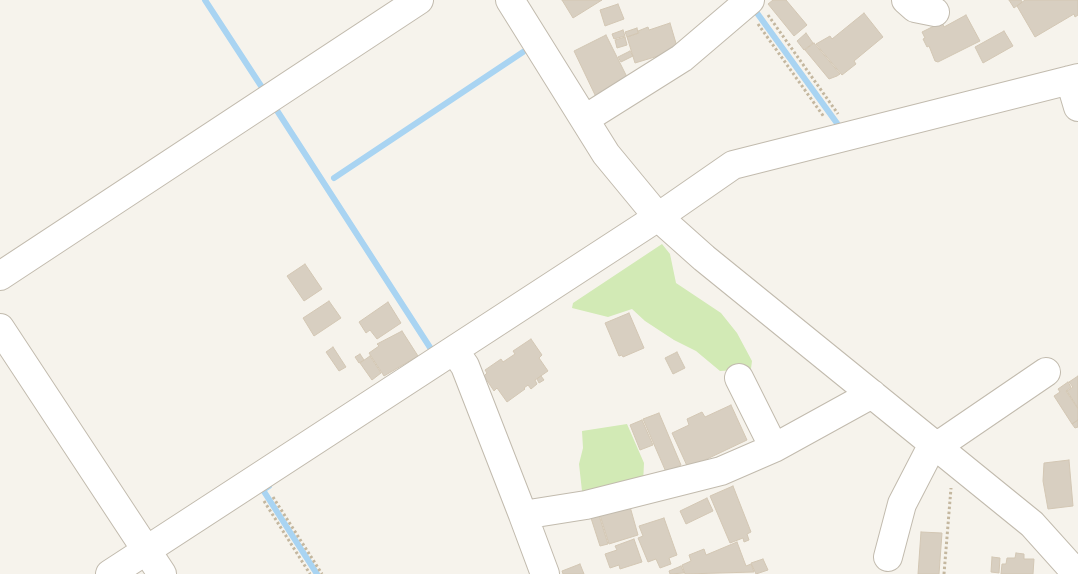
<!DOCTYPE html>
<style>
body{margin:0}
canvas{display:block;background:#f6f3ec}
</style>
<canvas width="1078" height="574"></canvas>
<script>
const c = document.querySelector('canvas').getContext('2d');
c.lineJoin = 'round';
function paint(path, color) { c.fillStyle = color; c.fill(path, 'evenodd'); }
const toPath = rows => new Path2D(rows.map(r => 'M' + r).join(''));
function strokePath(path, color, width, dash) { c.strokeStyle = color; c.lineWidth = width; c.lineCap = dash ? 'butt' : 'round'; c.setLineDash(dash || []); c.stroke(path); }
paint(toPath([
 [662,244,670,254,676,283,721,313,737,333,752,361,750,376,737,370,720,371,696,351,674,340,645,321,632,309,608,317,572,308,573,303],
 [627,424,644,463,643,484,583,500,579,464,583,448,582,431]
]), '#d2eab5');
strokePath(toPath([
 [205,0,265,92],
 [757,13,839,126],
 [276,109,431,349],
 [334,178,523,52],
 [269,486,263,490,317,574]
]), '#a9d4f2', 6);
const building = toPath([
 [562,0,602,0,573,18,562,0],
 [773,0,786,0,807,25,794,36,768,4,773,0],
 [1009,0,1021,0,1022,2,1014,8,1009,0],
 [1025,0,1078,0,1078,15,1075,17,1074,14,1035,37,1017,6,1025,0],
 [618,4,624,19,605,26,600,10,618,4],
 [864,13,883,37,854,61,856,64,842,75,816,44,830,36,832,39,864,13],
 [966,15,980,41,938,62,935,61,929,46,927,47,923,39,925,38,922,32,942,22,944,27,966,15],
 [670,23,678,50,635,63,627,37,639,33,638,31,648,27,649,30,670,23],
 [637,28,638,33,627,37,625,32,637,28],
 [623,30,625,36,614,39,612,34,623,30],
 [1004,31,1013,46,983,63,975,47,1004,31],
 [806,33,813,43,804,50,797,41,806,33],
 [606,35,629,81,596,97,574,51,606,35],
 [625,37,627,45,617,48,615,40,625,37],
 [814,43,840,74,837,76,829,79,805,50,814,43],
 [630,51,633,56,621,62,618,57,630,51],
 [305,264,322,289,304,301,287,276,305,264],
 [329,301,341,318,314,336,303,318,329,301],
 [388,302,401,323,377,339,370,330,366,333,359,322,388,302],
 [629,313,644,348,623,357,622,355,619,356,605,323,629,313],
 [402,331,418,356,384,376,369,353,379,346,377,344,402,331],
 [531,339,542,355,539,358,548,371,535,380,537,384,531,389,528,385,524,388,525,389,507,402,497,388,494,391,484,376,487,373,485,370,501,359,503,362,515,354,513,351,531,339],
 [333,347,346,367,339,371,326,352,333,347],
 [677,352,685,368,673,374,665,358,677,352],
 [360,354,364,360,359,363,355,357,360,354],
 [370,356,381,373,372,380,360,363,370,356],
 [541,376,544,380,539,383,537,379,541,376],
 [1078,376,1078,408,1067,391,1073,387,1069,382,1078,376],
 [1068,382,1071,387,1066,391,1078,409,1078,420,1072,424,1054,396,1060,392,1058,389,1068,382],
 [731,405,747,440,688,468,672,433,689,425,687,419,702,412,705,417,731,405],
 [659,413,681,465,666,472,643,419,659,413],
 [642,420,653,445,640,450,630,425,642,420],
 [1078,420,1078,427,1075,428,1072,424,1078,420],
 [1069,460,1073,506,1048,509,1043,481,1044,463,1069,460],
 [733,486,751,532,747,534,749,540,744,542,743,538,730,543,710,496,733,486],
 [707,498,713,511,686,524,680,511,707,498],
 [629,503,638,535,609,544,599,512,629,503],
 [598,512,608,544,600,546,590,515,598,512],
 [664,518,677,555,669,558,671,564,660,568,656,559,648,562,638,538,643,536,639,526,664,518],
 [921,532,942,533,939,574,918,574,921,532],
 [634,539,642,562,620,569,619,565,610,568,605,554,617,550,615,546,634,539],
 [737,542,746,566,751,564,754,572,685,574,682,565,691,561,689,555,704,549,706,555,737,542],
 [1016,553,1024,554,1024,559,1034,559,1033,574,1001,574,1002,564,1006,564,1007,558,1015,558,1016,553],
 [992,557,1000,558,999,573,991,572,992,557],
 [763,559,768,570,756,574,751,563,763,559],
 [580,564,584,574,563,574,562,571,580,564],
 [681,566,684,573,670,574,669,571,681,566]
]);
paint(building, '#d8cfc1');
strokePath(building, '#d3c7b4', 1);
const minor = toPath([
 [510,0,606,154,658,217,704,258,1032,524,1077,574],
 [906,0,915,8,935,12],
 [1070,80,1078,107],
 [585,119,682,58,750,0],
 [0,276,419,0],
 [0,328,162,574],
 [454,350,465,366,523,515,586,505,721,471,774,448,872,394],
 [739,378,774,448],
 [936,447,1046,372],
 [523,515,545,574],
 [888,557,902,504,933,444],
 [110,574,658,217,733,165,1078,78]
]);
strokePath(minor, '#c2bbae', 30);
strokePath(toPath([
 [768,15,838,114],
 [758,24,824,117],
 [273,497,322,574],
 [264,501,310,574],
 [944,574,951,488]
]), '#c4b79f', 3, [2.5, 2.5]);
strokePath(minor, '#fff', 28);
</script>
